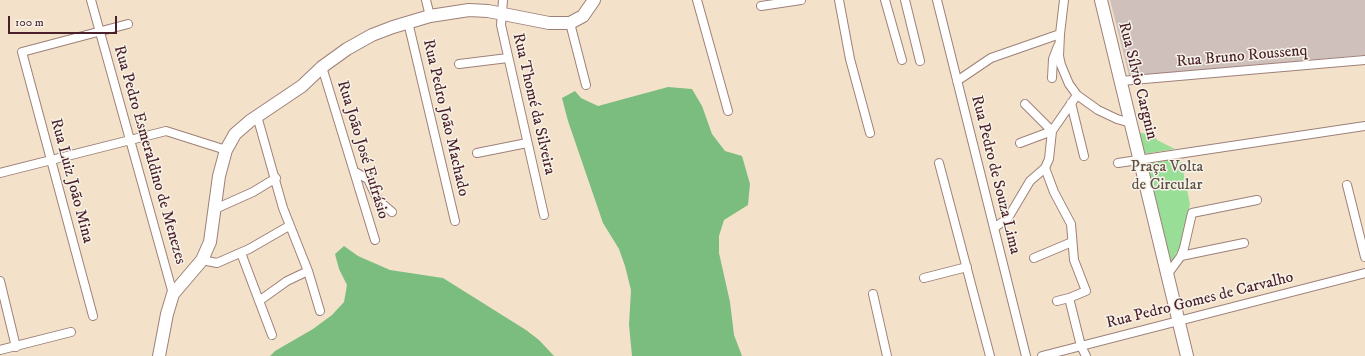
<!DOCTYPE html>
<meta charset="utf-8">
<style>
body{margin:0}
#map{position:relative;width:1365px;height:356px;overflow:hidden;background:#f3e2c9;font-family:"IM FELL DW Pica",serif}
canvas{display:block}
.scale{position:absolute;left:8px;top:16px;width:109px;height:18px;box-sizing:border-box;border:2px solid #4a1f2b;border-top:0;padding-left:5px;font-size:12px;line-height:14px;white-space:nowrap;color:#4a1f2b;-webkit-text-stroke:3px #f7f3e8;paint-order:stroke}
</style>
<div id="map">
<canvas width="1365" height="356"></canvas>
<div class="scale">100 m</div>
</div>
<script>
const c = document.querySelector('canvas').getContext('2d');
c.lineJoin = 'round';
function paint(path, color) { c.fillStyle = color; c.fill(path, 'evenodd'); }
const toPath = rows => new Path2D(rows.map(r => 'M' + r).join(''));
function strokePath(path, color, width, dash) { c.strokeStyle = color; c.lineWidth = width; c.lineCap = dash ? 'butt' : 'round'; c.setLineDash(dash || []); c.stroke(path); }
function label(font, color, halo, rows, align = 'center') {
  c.font = font + ' "IM FELL DW Pica",serif'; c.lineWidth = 3; c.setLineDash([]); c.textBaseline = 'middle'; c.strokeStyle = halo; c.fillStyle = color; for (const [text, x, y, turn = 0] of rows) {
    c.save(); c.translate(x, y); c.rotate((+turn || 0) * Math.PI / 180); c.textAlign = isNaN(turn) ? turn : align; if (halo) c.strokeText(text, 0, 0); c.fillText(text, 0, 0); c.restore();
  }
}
paint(toPath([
 [1110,0,1365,0,1365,55,1129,76]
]), '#cfc0bb');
paint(toPath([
 [1138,132,1155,136,1157,140,1175,149,1143,154],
 [1180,156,1190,204,1180,247,1170,264,1145,161]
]), '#98de96');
paint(toPath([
 [668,87,692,89,702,106,712,134,725,151,742,156,750,184,748,205,724,220,719,236,719,253,730,302,734,335,742,356,632,356,629,325,631,290,625,266,619,249,603,223,568,121,562,98,575,91,581,98,598,106],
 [344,246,358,256,390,270,443,278,526,330,539,340,554,356,270,356,275,351,313,329,332,315,344,302,347,285,339,269,335,254]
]), '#7abd7f');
const street = toPath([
 [91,0,173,294],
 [426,0,430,16],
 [503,0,501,25,544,215],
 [697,0,728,111],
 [839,0,850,59,870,133],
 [885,0,902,60],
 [905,0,920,61],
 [937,0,1026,356],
 [1064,0,1060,34,1059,56,1061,65,1069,84,1077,95,1098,110,1117,119,1131,123],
 [761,6,801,0],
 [408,22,455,221],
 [570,23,586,85],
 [459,64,508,58],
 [322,67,375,240],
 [1052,78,1053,59,1058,46],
 [957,81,991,58,1060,34],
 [1121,81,1365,60],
 [1071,103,1084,156],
 [257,116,283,208,308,271,320,311],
 [1020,143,1052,131,1025,104],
 [477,153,527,143],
 [939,163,990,356],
 [1118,163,1365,126],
 [1045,168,1054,192,1071,224,1074,260,1086,291,1069,298,1081,346,1086,356],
 [355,172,368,179,378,200,392,212],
 [0,173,166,131,226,150],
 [1347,185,1365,257],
 [215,209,253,192,276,178],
 [994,228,1008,218,1030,181,1045,168,1049,159,1052,131,1077,95],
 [241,253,272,335],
 [1181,256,1244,243],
 [1034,258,1072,242],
 [202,260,217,263,249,249,289,226],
 [1167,275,1181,256,1184,248,1192,213,1257,200],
 [924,278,967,267],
 [0,281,16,347],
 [873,294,887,356],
 [259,301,287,281,308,271],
 [1057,301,1069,298],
 [93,316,22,52,128,24],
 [0,350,71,332],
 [1042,356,1365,273]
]);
const secondary = toPath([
 [1101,0,1187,356],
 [159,356,167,314,173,294,202,260,210,242,219,176,226,150,235,134,250,121,302,86,322,67,347,49,372,35,393,27,430,16,469,10,488,11,549,23,570,23,583,16,594,0]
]);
strokePath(street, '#9e807a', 10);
strokePath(secondary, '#9e807a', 14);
strokePath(street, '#fff', 8);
strokePath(secondary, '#fff', 12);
label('16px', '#4a1f2b', '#f7f3e8', [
 ["Rua Bruno Roussenq",1242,57,-5],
 ["Rua Sílvio Cargnin",1137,81,76],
 ["Rua Thomé da Silveira",533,104,77],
 ["Rua Pedro João Machado",445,118,77],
 ["Rua João José Eufrásio",362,150,73],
 ["Rua Pedro Esmeraldino de Menezes",149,155,74],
 ["Rua Pedro de Souza Lima",995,175,76],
 ["Rua Luiz João Mina",71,181,75],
 ["Rua Pedro Gomes de Carvalho",1200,301,-14]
]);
label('16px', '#5e4f46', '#f7f3e8', [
 ["Praça Volta",1167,168],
 ["de Circular",1167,186]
]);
</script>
